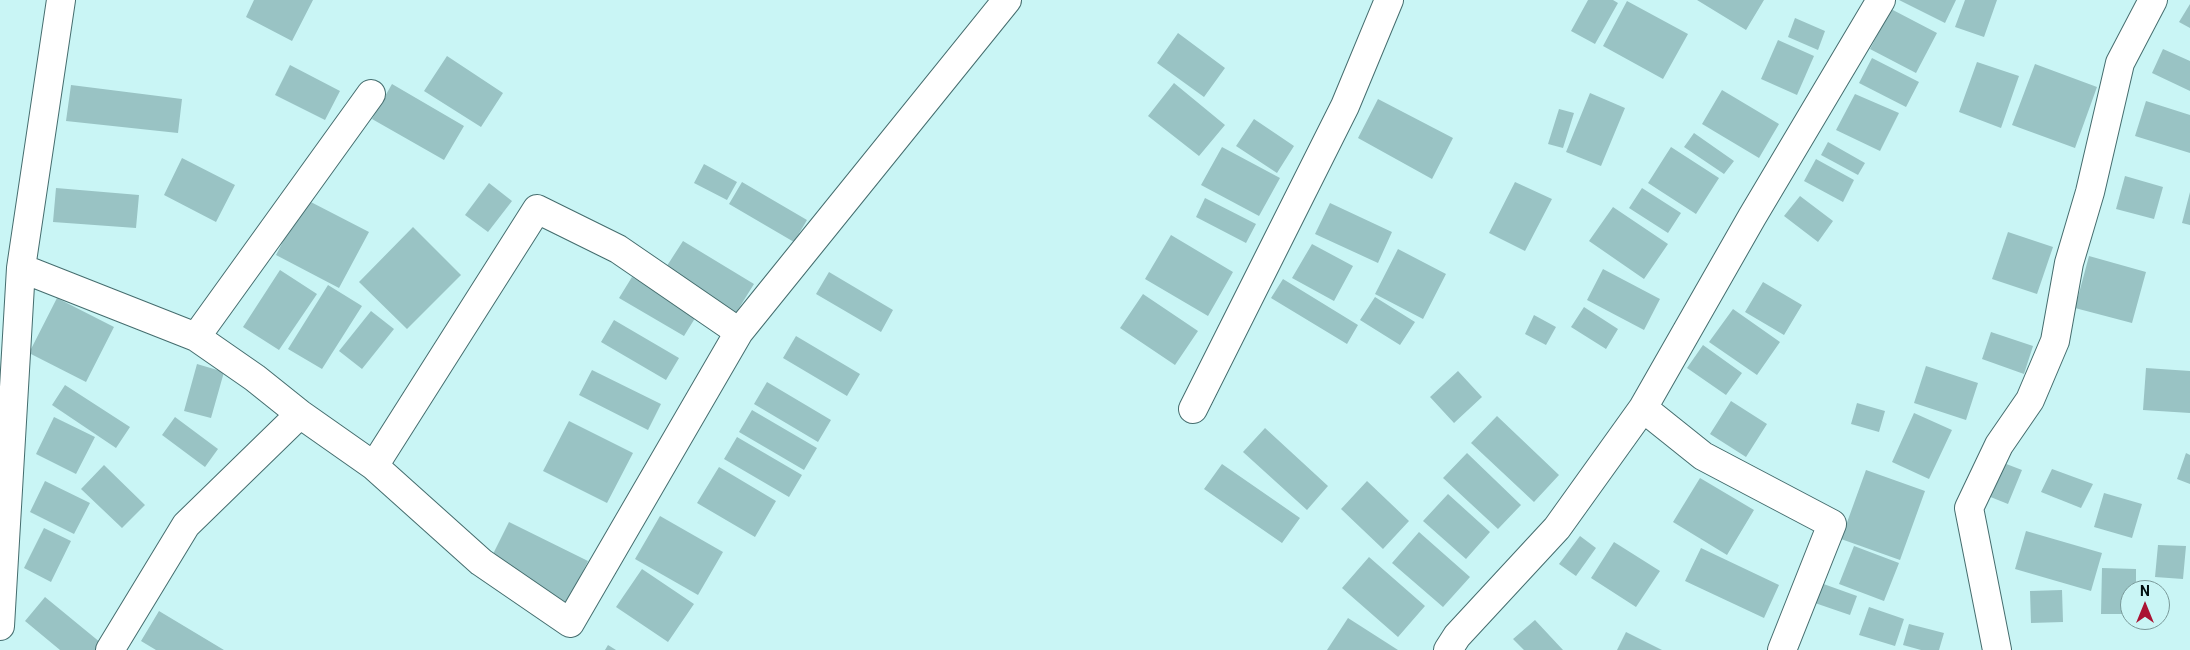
<!DOCTYPE html>
<style>
body{margin:0}
#map{position:relative;width:2190px;height:650px;overflow:hidden;background:#c9f5f5;font-family:Roboto,sans-serif}
canvas{display:block}
.north{position:absolute;left:2120px;top:580px;width:50px;height:50px;box-sizing:border-box;background:#c9f5f5;border:1px solid #799999;border-radius:50%;rotate:0deg;font-size:14px;font-weight:700;line-height:20px;text-align:center;color:#010e0f}
.north::after{content:'';display:block;margin:auto;width:18px;height:22px;background:#aa1333;clip-path:polygon(50% 0,100% 100%,50% 72%,0 100%)}
</style>
<div id="map">
<canvas width="2190" height="650"></canvas>
<div class="north">N</div>
</div>
<script>
const c = document.querySelector('canvas').getContext('2d');
c.lineJoin = 'round';
function paint(path, color) { c.fillStyle = color; c.fill(path, 'evenodd'); }
const toPath = rows => new Path2D(rows.map(r => 'M' + r).join(''));
function strokePath(path, color, width, dash) { c.strokeStyle = color; c.lineWidth = width; c.lineCap = dash ? 'butt' : 'round'; c.setLineDash(dash || []); c.stroke(path); }
paint(toPath([
 [254,0,313,0,292,41,246,17],
 [1588,0,1613,0,1618,3,1595,44,1571,31],
 [1697,0,1764,0,1746,30],
 [1899,0,1956,0,1945,23],
 [1965,0,1997,0,1984,37,1955,27],
 [1627,1,1688,34,1663,79,1603,46],
 [2190,4,2190,28,2179,22],
 [1891,9,1937,33,1916,73,1870,49],
 [1795,18,1825,31,1818,50,1788,37],
 [1178,33,1225,68,1204,97,1157,63],
 [1778,40,1814,56,1797,95,1761,79],
 [2163,49,2190,61,2190,91,2152,73],
 [447,56,503,93,481,127,424,91],
 [1872,58,1919,82,1906,107,1859,83],
 [1977,62,2019,76,2001,128,1959,112],
 [2035,64,2097,87,2075,148,2012,125],
 [290,65,340,91,325,120,275,95],
 [1174,83,1225,125,1199,156,1148,116],
 [392,84,464,126,444,160,372,119],
 [71,85,182,99,178,133,66,121],
 [1722,90,1779,124,1759,158,1702,124],
 [1590,93,1625,108,1601,166,1566,152],
 [1855,94,1899,113,1880,151,1836,130],
 [1378,99,1453,138,1432,179,1358,138],
 [2146,101,2190,115,2190,153,2135,136],
 [1559,109,1574,113,1563,148,1548,144],
 [1254,119,1294,146,1277,173,1236,146],
 [1694,133,1734,161,1724,174,1684,147],
 [1828,142,1865,163,1858,175,1821,155],
 [1222,147,1280,178,1259,216,1201,185],
 [1671,147,1719,178,1696,214,1648,183],
 [182,158,235,185,216,222,164,195],
 [1816,159,1854,180,1843,202,1804,181],
 [704,164,737,182,727,200,694,183],
 [2125,176,2163,187,2154,219,2116,209],
 [742,182,807,220,794,242,729,204],
 [1515,182,1552,199,1525,251,1489,233],
 [489,183,512,201,488,232,465,215],
 [56,188,139,195,136,228,53,222],
 [1642,188,1681,213,1668,233,1629,208],
 [2190,192,2190,225,2182,223],
 [1800,196,1833,221,1818,242,1784,216],
 [1205,198,1256,224,1246,243,1196,217],
 [305,199,369,232,339,288,276,255],
 [1330,203,1392,232,1378,263,1315,234],
 [1613,207,1668,244,1644,279,1589,241],
 [413,227,461,275,407,329,359,282],
 [2008,232,2053,247,2037,294,1992,279],
 [1171,235,1233,272,1208,316,1145,279],
 [683,241,754,284,734,316,663,272],
 [1312,244,1353,266,1334,301,1292,278],
 [1398,249,1446,274,1423,319,1375,294],
 [2089,256,2146,272,2132,323,2075,308],
 [1603,269,1660,299,1644,330,1587,300],
 [280,270,317,294,279,350,243,327],
 [829,272,893,310,881,332,816,294],
 [632,277,697,315,684,336,619,298],
 [1283,279,1358,325,1347,344,1271,298],
 [1763,282,1802,305,1784,335,1745,312],
 [328,285,362,306,322,369,288,349],
 [1143,294,1198,331,1175,365,1120,328],
 [1375,297,1415,322,1400,345,1360,320],
 [57,298,114,327,86,382,29,353],
 [1584,307,1618,329,1606,349,1571,327],
 [1733,309,1780,342,1757,375,1709,342],
 [371,311,394,329,362,369,339,351],
 [1534,315,1556,327,1546,345,1525,334],
 [614,320,679,358,666,380,601,342],
 [1991,332,2033,346,2024,374,1982,359],
 [796,336,860,374,847,396,783,358],
 [1703,345,1742,373,1726,395,1687,368],
 [197,364,224,372,211,418,184,411],
 [1926,366,1978,383,1966,420,1914,403],
 [2146,368,2190,371,2190,413,2143,410],
 [592,370,661,404,648,430,579,395],
 [1458,371,1482,397,1454,423,1430,397],
 [767,382,831,420,818,442,754,404],
 [65,385,130,427,116,448,52,405],
 [1731,401,1767,424,1746,457,1710,434],
 [1857,403,1885,411,1879,432,1851,424],
 [752,410,817,448,804,470,739,432],
 [1914,413,1952,430,1929,479,1892,462],
 [1497,416,1559,475,1534,502,1471,443],
 [54,417,95,437,76,474,36,454],
 [175,417,218,449,205,467,162,435],
 [569,421,633,453,607,503,543,471],
 [1265,428,1328,486,1307,510,1243,452],
 [737,437,802,475,789,497,724,459],
 [1467,453,1521,505,1498,529,1443,478],
 [2186,453,2190,455,2190,484,2177,479],
 [2001,462,2022,470,2008,504,1988,496],
 [1222,464,1300,518,1282,543,1204,489],
 [104,465,145,505,122,528,81,489],
 [719,467,776,501,755,537,697,503],
 [2052,469,2093,484,2081,508,2041,492],
 [1866,470,1925,491,1900,560,1841,539],
 [1700,478,1754,510,1727,555,1673,522],
 [45,481,90,503,74,534,30,512],
 [1367,481,1409,521,1383,549,1341,509],
 [2104,493,2142,504,2132,538,2094,527],
 [1448,494,1490,532,1466,559,1423,521],
 [660,516,723,552,698,595,635,559],
 [509,522,588,561,567,604,488,564],
 [44,528,71,541,51,582,24,568],
 [2026,531,2102,553,2091,591,2015,569],
 [1419,532,1470,577,1443,607,1392,563],
 [1580,536,1596,548,1576,576,1559,564],
 [1614,542,1660,571,1636,607,1591,578],
 [2158,545,2186,546,2183,579,2155,577],
 [1854,546,1899,563,1884,601,1839,584],
 [1701,548,1779,585,1764,618,1685,581],
 [1369,557,1425,606,1398,637,1342,588],
 [2102,568,2136,569,2136,590,2130,590,2130,614,2101,614],
 [642,569,694,604,668,642,616,607],
 [1818,582,1857,596,1850,615,1812,602],
 [2062,590,2063,622,2031,623,2030,591],
 [45,597,101,643,95,650,60,650,25,621],
 [1869,607,1904,619,1895,646,1859,635],
 [159,611,224,650,156,650,141,641],
 [1348,618,1398,650,1327,650],
 [1535,620,1563,650,1524,650,1513,639],
 [1909,624,1944,633,1939,650,1921,650,1903,645],
 [1626,632,1662,650,1617,650],
 [608,645,616,650,605,650]
]), '#99c3c4');
const minor = toPath([
 [21,268,196,337,255,378,300,414,374,466,481,562,570,623,739,332,1007,0],
 [196,337,371,94],
 [1643,408,1703,456,1832,524,1782,650],
 [1193,409,1345,106,1389,0],
 [374,466,537,209,618,249,739,332],
 [0,626,21,268,61,0],
 [110,650,186,525,300,414],
 [1448,650,1457,636,1557,528,1643,408,1752,217,1881,0],
 [1997,650,1969,508,1999,445,2030,400,2055,341,2069,263,2090,192,2120,63,2153,0]
]);
strokePath(minor, '#456d6e', 30);
strokePath(minor, '#fff', 28);
</script>
